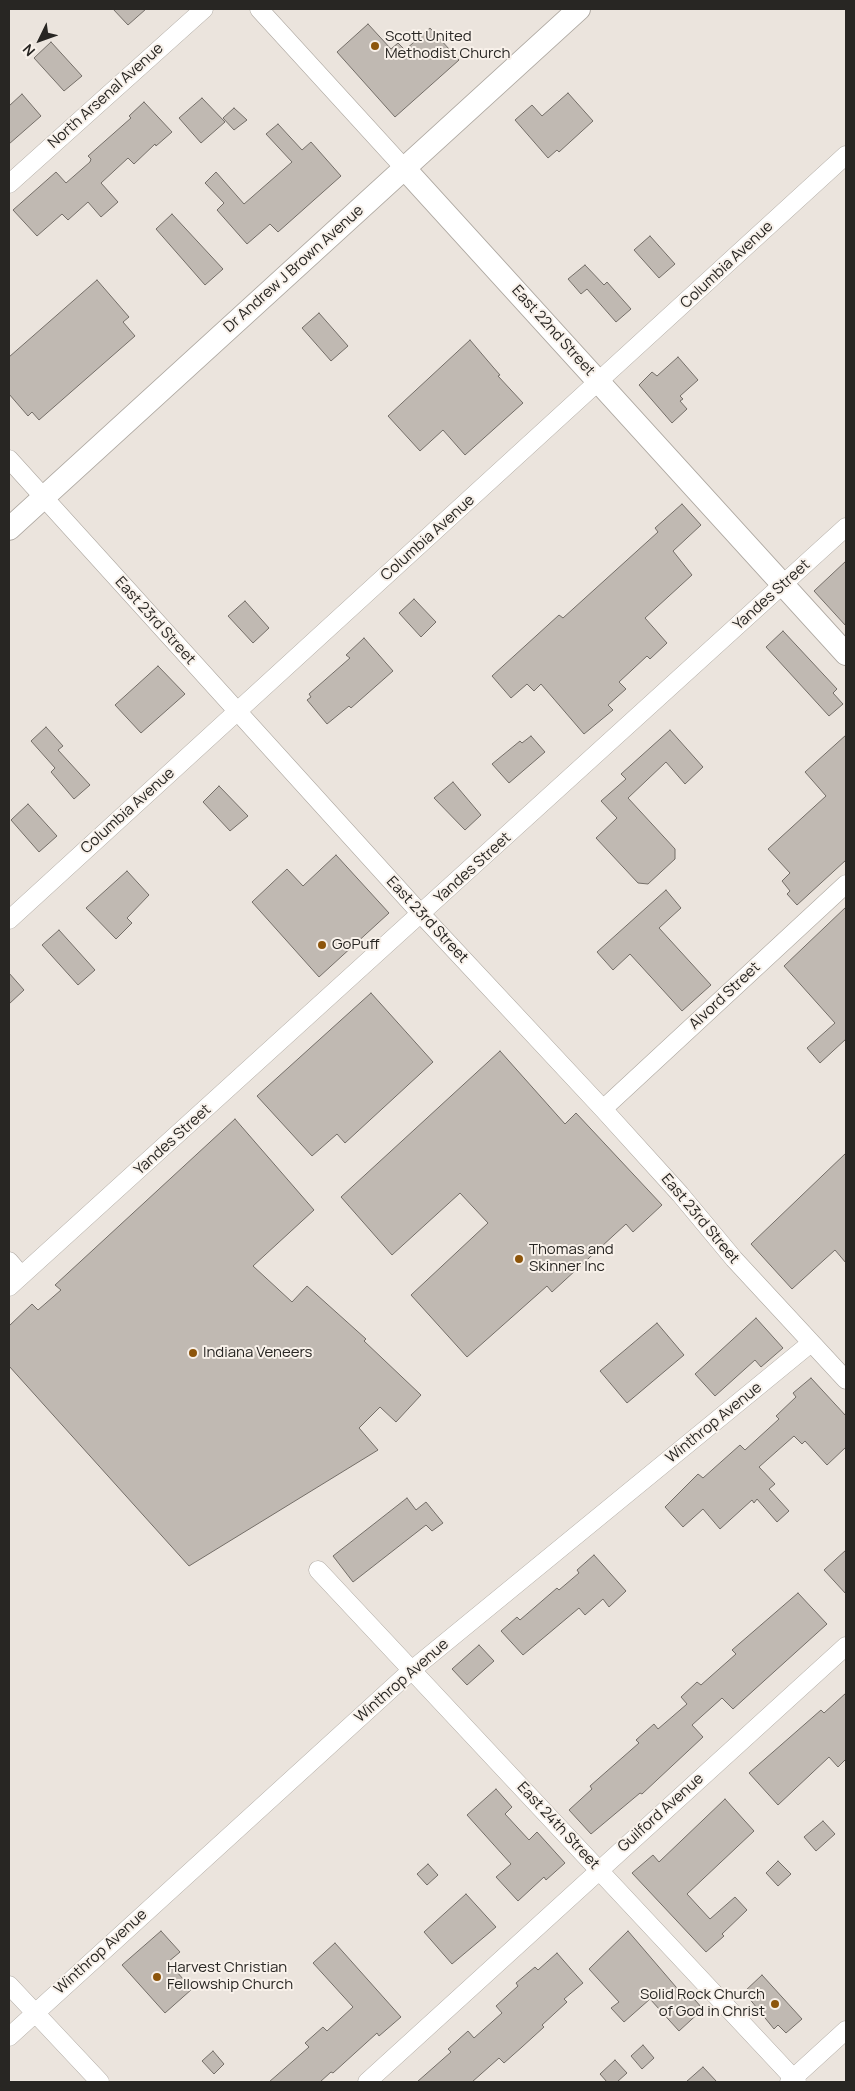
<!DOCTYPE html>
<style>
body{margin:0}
#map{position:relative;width:855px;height:2091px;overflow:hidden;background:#ebe4dd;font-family:Manrope,sans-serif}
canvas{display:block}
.frame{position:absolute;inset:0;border:10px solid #282623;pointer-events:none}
.north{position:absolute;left:15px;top:15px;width:50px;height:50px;-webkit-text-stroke:4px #f8f1ea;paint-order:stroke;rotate:228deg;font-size:14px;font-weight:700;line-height:20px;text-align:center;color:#282623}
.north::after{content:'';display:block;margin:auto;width:18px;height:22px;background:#282623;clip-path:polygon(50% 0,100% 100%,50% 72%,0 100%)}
</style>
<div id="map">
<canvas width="855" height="2091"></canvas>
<div class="frame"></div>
<div class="north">N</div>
</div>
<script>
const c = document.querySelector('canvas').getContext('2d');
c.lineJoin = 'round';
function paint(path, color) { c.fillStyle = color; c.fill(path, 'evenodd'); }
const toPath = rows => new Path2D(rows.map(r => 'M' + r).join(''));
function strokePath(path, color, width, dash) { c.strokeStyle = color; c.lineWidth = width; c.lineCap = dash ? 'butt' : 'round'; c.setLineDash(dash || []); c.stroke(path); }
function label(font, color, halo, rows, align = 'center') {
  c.font = font + ' Manrope,sans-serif'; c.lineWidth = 4; c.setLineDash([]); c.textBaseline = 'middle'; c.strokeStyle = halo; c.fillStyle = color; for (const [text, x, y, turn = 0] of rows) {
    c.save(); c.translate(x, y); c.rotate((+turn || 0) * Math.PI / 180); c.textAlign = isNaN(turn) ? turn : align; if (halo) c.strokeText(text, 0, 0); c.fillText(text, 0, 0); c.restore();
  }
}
const building = toPath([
 [113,9,146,9,128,25,113,9],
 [368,24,391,49,398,43,405,50,430,28,459,60,395,117,337,52,368,24],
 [51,42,82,76,64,91,34,58,51,42],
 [568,93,593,121,559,152,557,150,548,158,515,120,532,105,542,116,568,93],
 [22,94,41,116,9,144,9,106,22,94],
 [202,98,225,122,201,143,179,118,202,98],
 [144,102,172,132,156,146,155,144,134,164,128,158,101,183,118,202,101,217,88,202,68,220,62,214,37,236,13,210,56,172,66,183,90,162,91,159,88,156,131,118,129,116,144,102],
 [234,108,247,120,234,130,223,118,234,108],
 [278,124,302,150,311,142,341,176,278,232,270,224,247,244,217,210,224,203,205,183,216,172,244,204,292,162,266,134,278,124],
 [172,214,223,269,205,285,156,229,172,214],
 [650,236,675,264,659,278,634,250,650,236],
 [585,265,604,285,607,282,631,309,616,322,587,289,581,294,568,279,585,265],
 [97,280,129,317,123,322,135,336,39,420,32,412,28,416,9,394,9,357,97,280],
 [319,313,348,346,331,361,302,328,319,313],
 [470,340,493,367,500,375,498,376,523,403,465,455,443,430,420,451,388,416,470,340],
 [678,357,698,380,680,396,683,399,680,401,687,409,672,423,639,385,652,372,657,376,678,357],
 [682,504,701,525,673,551,692,575,645,618,667,643,650,659,647,656,619,682,626,689,608,705,613,710,584,734,541,684,534,691,527,684,511,698,492,676,559,615,563,618,658,532,655,528,682,504],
 [846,561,846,626,814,591,846,561],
 [414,599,436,622,421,637,399,613,414,599],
 [245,601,269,628,253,643,228,616,245,601],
 [783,631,837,689,833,693,843,704,829,716,766,647,783,631],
 [364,638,393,671,351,708,349,706,327,724,307,700,311,697,309,694,350,658,346,655,364,638],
 [158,666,185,694,141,733,115,705,158,666],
 [46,727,63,746,58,750,90,785,74,799,51,772,55,768,31,741,46,727],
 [670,730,703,767,685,784,666,762,628,798,675,849,675,859,648,884,638,883,596,838,617,818,601,801,626,779,621,774,670,730],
 [846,735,846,860,797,905,787,894,790,891,782,881,790,873,768,849,826,796,805,772,846,735],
 [531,736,545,752,509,783,492,764,520,741,522,743,531,736],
 [453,782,481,815,465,830,434,798,453,782],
 [219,786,248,816,230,831,203,802,219,786],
 [28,804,57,836,39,852,11,820,28,804],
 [336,855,389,913,319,977,252,902,287,869,303,886,336,855],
 [127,871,149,895,127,918,132,923,116,939,86,908,127,871],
 [666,890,681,908,659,928,711,985,682,1011,630,954,613,970,597,952,666,890],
 [846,907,846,1039,820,1063,807,1048,835,1023,784,966,846,907],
 [59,930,95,970,78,985,42,945,59,930],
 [9,973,24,990,9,1004,9,973],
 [371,993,433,1062,345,1143,337,1134,312,1156,257,1096,371,993],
 [500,1051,565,1124,576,1113,662,1205,633,1232,626,1224,552,1292,547,1286,467,1357,411,1295,488,1223,460,1193,392,1255,341,1197,500,1051],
 [235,1119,314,1210,253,1266,292,1302,307,1286,366,1339,364,1341,421,1395,396,1422,380,1407,359,1428,378,1450,189,1566,9,1366,9,1326,32,1304,38,1310,61,1290,55,1285,235,1119],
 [846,1153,846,1263,835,1250,792,1289,751,1244,846,1153],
 [756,1318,783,1348,761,1367,755,1360,715,1396,695,1374,756,1318],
 [657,1323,684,1355,627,1403,600,1371,657,1323],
 [811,1378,846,1416,846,1447,827,1465,805,1441,802,1444,794,1436,759,1467,775,1484,769,1489,789,1511,777,1522,757,1499,754,1503,752,1500,720,1529,703,1509,683,1527,665,1507,698,1474,703,1478,740,1445,745,1450,779,1419,776,1416,796,1397,793,1393,811,1378],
 [407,1498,416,1510,426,1502,443,1523,432,1531,426,1525,353,1582,333,1556,407,1498],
 [846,1550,846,1594,824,1570,846,1550],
 [594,1555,626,1591,609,1607,603,1599,585,1615,579,1608,523,1655,501,1631,517,1617,520,1620,557,1588,559,1590,579,1573,577,1570,594,1555],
 [798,1593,827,1624,733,1709,722,1698,692,1725,703,1737,642,1794,640,1793,591,1834,569,1810,592,1789,590,1786,639,1743,636,1740,654,1724,658,1729,687,1704,681,1697,697,1682,701,1685,736,1654,732,1650,798,1593],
 [479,1645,494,1661,467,1685,452,1669,479,1645],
 [846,1693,846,1759,838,1767,829,1757,778,1805,749,1773,821,1710,824,1713,846,1693],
 [496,1789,512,1807,505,1814,529,1840,537,1832,565,1863,546,1880,544,1877,518,1901,496,1877,511,1864,467,1815,496,1789],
 [725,1799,754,1831,687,1894,710,1919,735,1897,747,1910,722,1934,724,1936,706,1952,632,1873,653,1855,659,1862,725,1799],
 [823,1821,835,1834,816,1851,804,1837,823,1821],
 [778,1861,791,1874,778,1886,766,1873,778,1861],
 [428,1864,438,1875,427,1885,417,1874,428,1864],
 [466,1894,496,1927,452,1964,424,1932,466,1894],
 [161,1931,180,1952,168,1962,192,1989,165,2013,122,1965,161,1931],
 [628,1931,682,1994,686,1990,703,2009,679,2031,650,1999,624,2022,611,2008,619,2002,589,1969,628,1931],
 [335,1943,401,2017,379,2036,377,2033,333,2073,331,2072,320,2082,269,2082,309,2047,305,2043,323,2027,327,2031,353,2007,313,1963,335,1943],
 [557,1953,583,1983,564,1999,567,2002,542,2025,544,2027,522,2047,504,2063,499,2058,472,2082,417,2082,451,2052,448,2049,468,2031,474,2038,502,2013,496,2006,518,1986,516,1983,535,1967,538,1970,557,1953],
 [762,1975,802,2019,786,2033,778,2025,774,2029,744,1992,762,1975],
 [643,2045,654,2058,642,2069,631,2056,643,2045],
 [213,2051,224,2064,214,2074,202,2061,213,2051],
 [615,2060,627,2073,617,2082,607,2082,600,2074,615,2060],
 [703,2067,717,2082,686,2082,703,2067]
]);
paint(building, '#c0b9b2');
strokePath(building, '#746e68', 1);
const minor = toPath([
 [259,9,405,169],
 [9,184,204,9],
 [9,459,421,914,603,1109,680,1194,734,1259,846,1380],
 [9,920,846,155],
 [603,1109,846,884],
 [9,1261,21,1275],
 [9,1287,846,527],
 [318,1570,797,2082],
 [9,1985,100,2082],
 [9,2037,413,1669,811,1343],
 [367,2082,846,1646],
 [789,2082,846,2030]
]);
const major = toPath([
 [405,169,846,654],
 [9,529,579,9]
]);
strokePath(minor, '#ada7a0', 19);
strokePath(major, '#ada7a0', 24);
strokePath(minor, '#fff', 18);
strokePath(major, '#fff', 22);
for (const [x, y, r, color] of [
 [375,46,5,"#8d550b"],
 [322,945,5,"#8d550b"],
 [519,1259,5,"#8d550b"],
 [193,1353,5,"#8d550b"],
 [157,1977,5,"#8d550b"],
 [775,2004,5,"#8d550b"]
]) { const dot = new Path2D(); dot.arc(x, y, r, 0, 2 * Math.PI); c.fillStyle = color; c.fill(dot); strokePath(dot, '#f8f1ea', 2); }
label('15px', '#282623', '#f8f1ea', [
 ["Scott United",385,37],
 ["Methodist Church",385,54],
 ["GoPuff",332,945],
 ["Thomas and",529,1250],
 ["Skinner Inc",529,1267],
 ["Indiana Veneers",203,1353],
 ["Harvest Christian",167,1968],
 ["Fellowship Church",167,1985],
 ["Solid Rock Church",765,1995,"right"],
 ["of God in Christ",765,2012,"right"]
], 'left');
label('15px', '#282623', '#f8f1ea', [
 ["North Arsenal Avenue",106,96,-42],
 ["Columbia Avenue",727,265,-43],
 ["Dr Andrew J Brown Avenue",294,269,-42],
 ["East 22nd Street",553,331,48],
 ["Columbia Avenue",428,538,-42],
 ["Yandes Street",772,595,-42],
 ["East 23rd Street",155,621,48],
 ["Columbia Avenue",128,811,-42],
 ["Yandes Street",473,868,-42],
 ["East 23rd Street",427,920,47],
 ["Alvord Street",725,996,-43],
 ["Yandes Street",173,1140,-42],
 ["East 23rd Street",700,1219,50],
 ["Winthrop Avenue",714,1423,-39],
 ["Winthrop Avenue",402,1681,-41],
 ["Guilford Avenue",661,1813,-42],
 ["East 24th Street",558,1826,47],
 ["Winthrop Avenue",101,1952,-42]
]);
</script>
